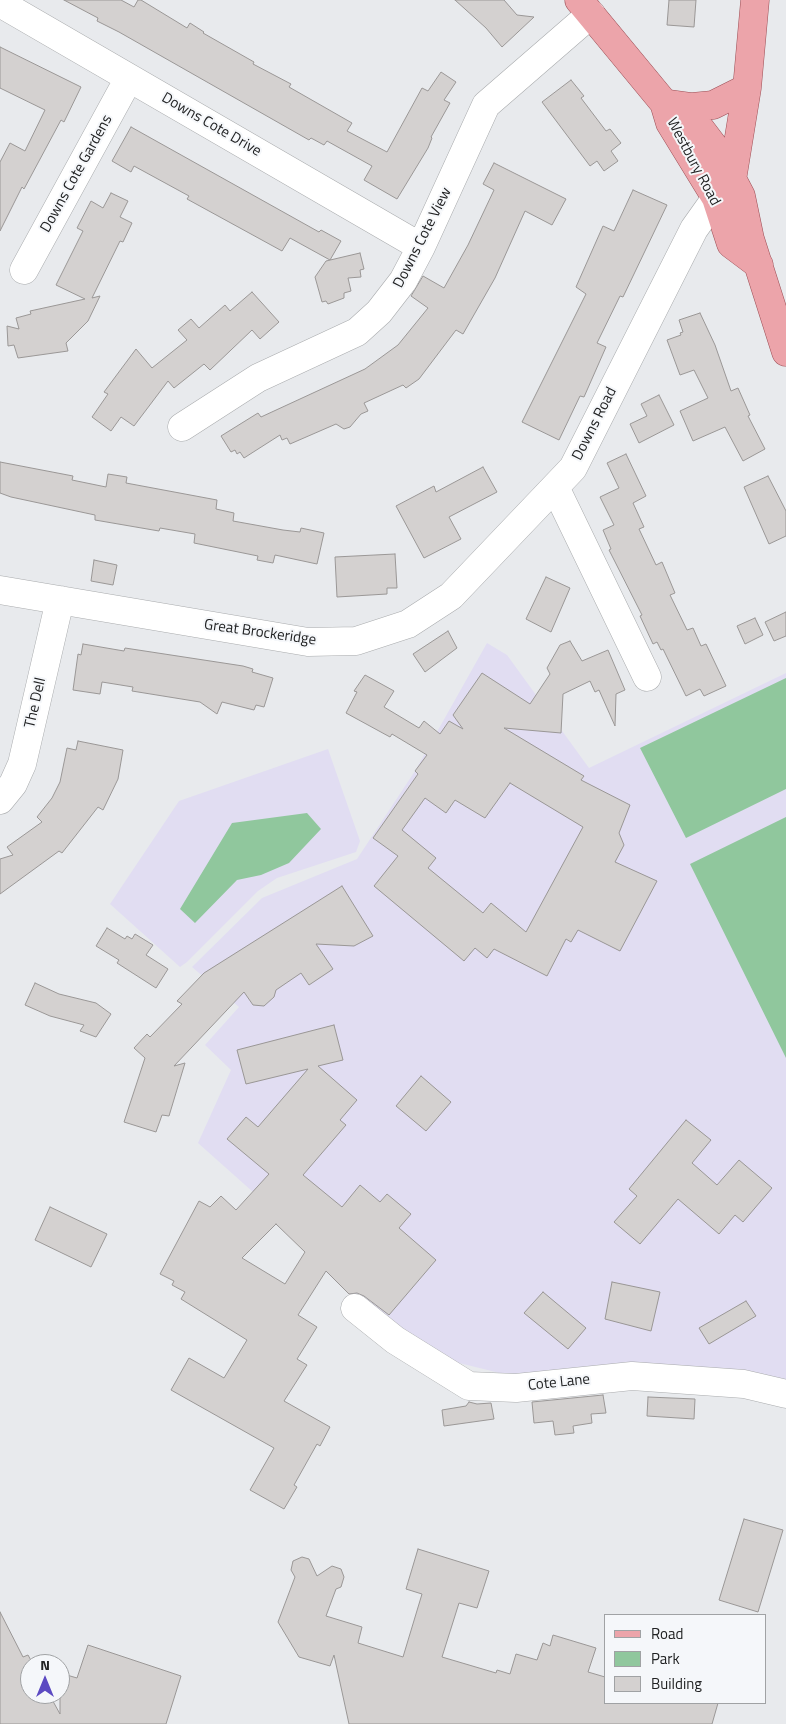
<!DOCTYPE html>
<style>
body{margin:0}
#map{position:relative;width:786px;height:1724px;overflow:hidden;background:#e8eaed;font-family:"Titillium Web",sans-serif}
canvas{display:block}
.legend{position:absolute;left:604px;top:1614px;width:162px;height:90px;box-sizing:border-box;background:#f5f7fa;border:1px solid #a0a2a4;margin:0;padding:6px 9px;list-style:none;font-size:15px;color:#212223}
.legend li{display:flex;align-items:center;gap:10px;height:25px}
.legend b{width:25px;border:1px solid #a0a2a4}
.north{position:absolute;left:20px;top:1654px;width:50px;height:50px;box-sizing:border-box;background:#f5f7fa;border:1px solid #a0a2a4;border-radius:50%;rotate:0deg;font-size:14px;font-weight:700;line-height:20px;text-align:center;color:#212223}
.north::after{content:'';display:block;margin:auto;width:18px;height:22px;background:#5c4ac2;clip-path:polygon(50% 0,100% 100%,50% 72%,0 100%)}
</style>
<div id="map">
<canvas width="786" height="1724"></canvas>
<ul class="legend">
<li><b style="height:6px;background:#eca4aa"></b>Road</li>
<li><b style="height:14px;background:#90c79d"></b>Park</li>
<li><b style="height:14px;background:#d4d1d0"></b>Building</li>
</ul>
<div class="north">N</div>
</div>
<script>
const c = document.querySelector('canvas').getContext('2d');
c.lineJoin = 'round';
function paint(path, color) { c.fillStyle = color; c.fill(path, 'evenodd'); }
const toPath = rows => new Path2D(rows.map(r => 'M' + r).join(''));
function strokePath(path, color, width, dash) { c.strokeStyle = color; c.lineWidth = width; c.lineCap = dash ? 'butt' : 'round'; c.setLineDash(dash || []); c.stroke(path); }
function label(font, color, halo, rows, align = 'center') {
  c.font = font + ' "Titillium Web",sans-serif'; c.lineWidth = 4; c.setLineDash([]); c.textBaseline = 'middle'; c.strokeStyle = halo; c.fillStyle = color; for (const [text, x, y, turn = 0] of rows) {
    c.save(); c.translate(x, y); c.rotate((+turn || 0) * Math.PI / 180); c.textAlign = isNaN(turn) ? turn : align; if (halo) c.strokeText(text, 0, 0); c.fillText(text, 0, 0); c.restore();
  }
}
paint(toPath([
 [487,643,507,655,589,768,786,673,786,1387,512,1376,451,1361,353,1298,275,1222,253,1192,198,1143,231,1070,205,1045,239,1007,192,967,262,898,357,859,415,771],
 [328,749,360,841,356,852,277,878,258,891,187,962,180,967,110,904,179,801]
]), '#e1ddf2');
paint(toPath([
 [786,678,786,789,686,838,640,748],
 [307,813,321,829,289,863,261,875,237,880,195,923,180,909,232,823],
 [786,817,786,1058,690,864]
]), '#90c79d');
const building = toPath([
 [64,0,121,0,134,7,138,0,141,0,187,28,190,23,204,32,203,33,254,62,253,64,291,84,289,87,352,123,347,131,387,152,422,88,428,91,441,72,456,82,444,100,450,103,431,137,432,138,428,148,397,199,364,180,372,166,327,141,324,145,311,138,309,140,119,32,97,21,98,18,64,0],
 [455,0,504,0,517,15,534,17,502,47,486,28,455,0],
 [669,0,696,0,694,27,667,25,669,0],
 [0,47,81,87,64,122,61,120,24,189,22,187,0,231,0,162,10,143,25,151,45,110,0,88,0,47],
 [571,80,584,96,581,98,606,131,610,129,621,143,611,151,618,161,604,171,597,161,590,166,542,102,571,80],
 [131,127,319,232,321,230,341,241,330,260,290,238,282,251,187,199,189,196,134,166,131,172,112,161,131,127],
 [494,163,566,199,552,225,525,211,495,278,463,334,456,330,419,379,406,388,403,385,364,403,368,411,361,414,350,427,344,429,336,424,290,444,287,438,282,440,280,435,244,458,240,452,237,454,235,450,231,452,221,436,258,413,261,417,365,369,398,345,428,308,411,296,423,276,444,288,468,245,494,190,483,184,494,163],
 [633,190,667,205,623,297,620,296,597,343,606,347,584,397,580,396,559,440,522,422,586,294,576,287,603,226,614,231,633,190],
 [111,193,128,201,120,217,132,223,123,242,120,241,92,298,100,296,88,321,66,343,68,351,18,358,14,345,8,346,7,326,19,329,16,318,31,314,30,311,85,299,56,285,83,231,77,228,91,201,103,208,111,193],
 [360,253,364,269,360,270,361,277,348,278,351,291,344,293,344,298,328,304,326,301,322,302,315,277,326,261,360,253],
 [252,292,279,322,260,339,252,330,210,370,204,364,174,388,168,381,134,426,121,417,111,431,92,417,108,394,104,392,136,349,152,368,187,340,178,330,191,319,199,328,225,305,230,311,252,292],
 [700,313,715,345,731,391,738,388,750,415,748,416,765,449,743,461,725,427,693,441,680,411,708,398,694,370,680,375,667,340,681,335,680,333,683,332,679,320,700,313],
 [659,395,674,425,639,443,630,424,647,416,641,404,659,395],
 [626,454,646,496,633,503,644,527,639,529,656,565,662,562,675,593,670,595,687,630,693,628,701,646,706,644,726,686,704,696,700,689,686,696,663,649,661,650,657,642,653,644,640,616,642,615,609,550,611,549,603,530,614,525,600,497,619,488,607,463,626,454],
 [0,462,73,476,72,480,106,487,108,474,127,477,126,483,217,500,216,509,234,513,233,521,283,530,300,532,301,528,324,533,317,564,275,555,273,563,257,560,258,556,194,543,195,534,160,528,159,531,95,520,95,515,11,497,0,493,0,462],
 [483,467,497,492,449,517,461,539,424,558,396,506,434,486,436,492,483,467],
 [768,476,786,511,786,536,769,544,744,487,768,476],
 [395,554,397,588,387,588,387,594,337,597,335,557,395,554],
 [94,560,117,565,113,585,91,581,94,560],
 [546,577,570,588,551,632,526,619,546,577],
 [786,612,786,636,774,641,765,622,786,612],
 [755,618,763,635,745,644,737,626,755,618],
 [448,631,457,648,425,672,413,654,448,631],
 [570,641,582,661,608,650,625,690,616,694,615,726,599,690,595,692,590,681,563,694,561,733,504,728,584,776,581,780,630,805,619,833,624,845,615,862,657,881,620,951,578,930,571,942,566,939,547,976,494,949,487,958,475,948,464,961,374,886,398,856,373,838,418,774,415,771,427,755,392,734,390,737,346,713,357,692,354,691,365,675,394,691,384,707,419,728,424,721,440,734,449,721,463,729,453,715,482,673,530,704,550,674,547,668,560,645,570,641],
 [510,783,583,827,526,932,491,903,483,913,428,868,436,858,402,830,425,798,446,813,455,800,485,818,510,783],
 [83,644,124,651,125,648,243,666,253,669,252,672,273,678,264,707,256,705,254,710,222,702,217,714,200,702,132,691,133,687,102,682,100,694,73,690,78,654,81,655,83,644],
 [78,741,123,750,118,779,103,810,98,807,62,853,59,851,0,894,0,859,13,855,7,847,42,822,37,817,52,798,60,782,67,748,76,750,78,741],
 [342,886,373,936,354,946,316,944,333,969,309,985,301,973,276,990,274,997,264,1006,253,1005,244,992,174,1066,185,1063,169,1116,162,1115,156,1132,124,1122,145,1058,134,1048,147,1034,150,1037,182,1004,177,1001,204,973,342,886],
 [107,928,125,939,127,936,132,939,135,934,153,945,146,955,168,969,156,988,117,963,119,960,96,946,107,928],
 [35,983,59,994,96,1003,111,1014,96,1037,80,1031,84,1025,50,1016,25,1005,35,983],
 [334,1025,343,1060,318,1066,357,1100,340,1120,346,1125,303,1175,342,1207,360,1185,380,1202,387,1194,411,1214,399,1228,436,1260,389,1315,364,1296,357,1293,349,1294,326,1271,298,1315,317,1327,297,1359,307,1365,284,1401,330,1427,320,1446,317,1444,294,1485,297,1487,284,1509,250,1490,274,1448,171,1390,189,1358,224,1378,247,1340,181,1299,185,1292,172,1285,174,1281,160,1274,199,1201,210,1207,221,1196,236,1210,269,1174,227,1139,246,1117,258,1127,308,1069,246,1084,237,1050,334,1025],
 [276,1224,305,1252,285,1284,242,1258,276,1224],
 [421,1076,451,1102,426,1131,396,1106,421,1076],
 [686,1120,711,1140,692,1163,717,1185,739,1160,772,1188,743,1222,735,1215,719,1234,678,1199,640,1244,614,1222,637,1196,629,1189,686,1120],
 [50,1207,107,1234,91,1267,35,1240,50,1207],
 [612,1282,660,1292,651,1331,605,1319,612,1282],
 [543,1292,586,1328,568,1349,524,1313,543,1292],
 [746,1301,756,1316,709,1344,699,1328,746,1301],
 [603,1395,606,1413,591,1414,592,1423,573,1426,574,1433,555,1435,553,1421,534,1423,532,1402,603,1395],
 [648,1397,695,1399,694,1419,647,1416,648,1397],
 [469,1402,477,1404,491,1403,494,1419,444,1426,442,1410,466,1406,469,1402],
 [744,1519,783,1530,758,1612,719,1600,744,1519],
 [418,1549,489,1571,477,1608,459,1603,442,1657,496,1673,497,1670,510,1674,516,1654,537,1660,543,1643,550,1646,553,1635,596,1648,588,1672,605,1677,605,1703,718,1703,712,1724,349,1724,334,1655,330,1666,299,1657,278,1622,295,1577,291,1570,293,1561,302,1557,309,1559,317,1576,332,1566,341,1569,344,1577,341,1587,336,1589,326,1616,362,1627,358,1643,403,1657,422,1594,406,1589,418,1549],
 [0,1612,23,1657,28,1655,33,1664,30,1664,30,1694,49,1694,60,1714,60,1673,77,1678,88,1645,181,1676,166,1724,0,1724,0,1612]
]);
paint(building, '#d4d1d0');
strokePath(building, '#9a9796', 1);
const minor = toPath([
 [0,3,421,247],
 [24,270,129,78],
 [182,427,258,378,357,332,379,312,403,281,421,247,486,105,591,14],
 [555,487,647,677],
 [0,590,308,642,356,641,408,624,451,596,573,468,694,229,716,198,729,184],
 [0,800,13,784,22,764,60,600],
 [355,1308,395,1340,469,1386,516,1388,632,1376,744,1384,786,1394]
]);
const major = toPath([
 [579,0,664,103,670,123,716,198,731,244,759,265],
 [664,103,693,119,718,152,741,196,750,239,786,352],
 [670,104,692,107,713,105,747,88],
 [732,180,747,88,755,0]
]);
strokePath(minor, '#a9abad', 29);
strokePath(major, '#9c4f56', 29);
strokePath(minor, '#fff', 28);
strokePath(major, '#eca4aa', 28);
label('15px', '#212223', '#f5f7fa', [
 ["Downs Cote Drive",211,125,30],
 ["Westbury Road",693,162,62],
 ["Downs Cote Gardens",77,174,-61],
 ["Downs Cote View",423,238,-63],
 ["Downs Road",595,424,-63],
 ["Great Brockeridge",260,633,8],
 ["The Dell",36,703,-77],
 ["Cote Lane",559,1383,-6]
]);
</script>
